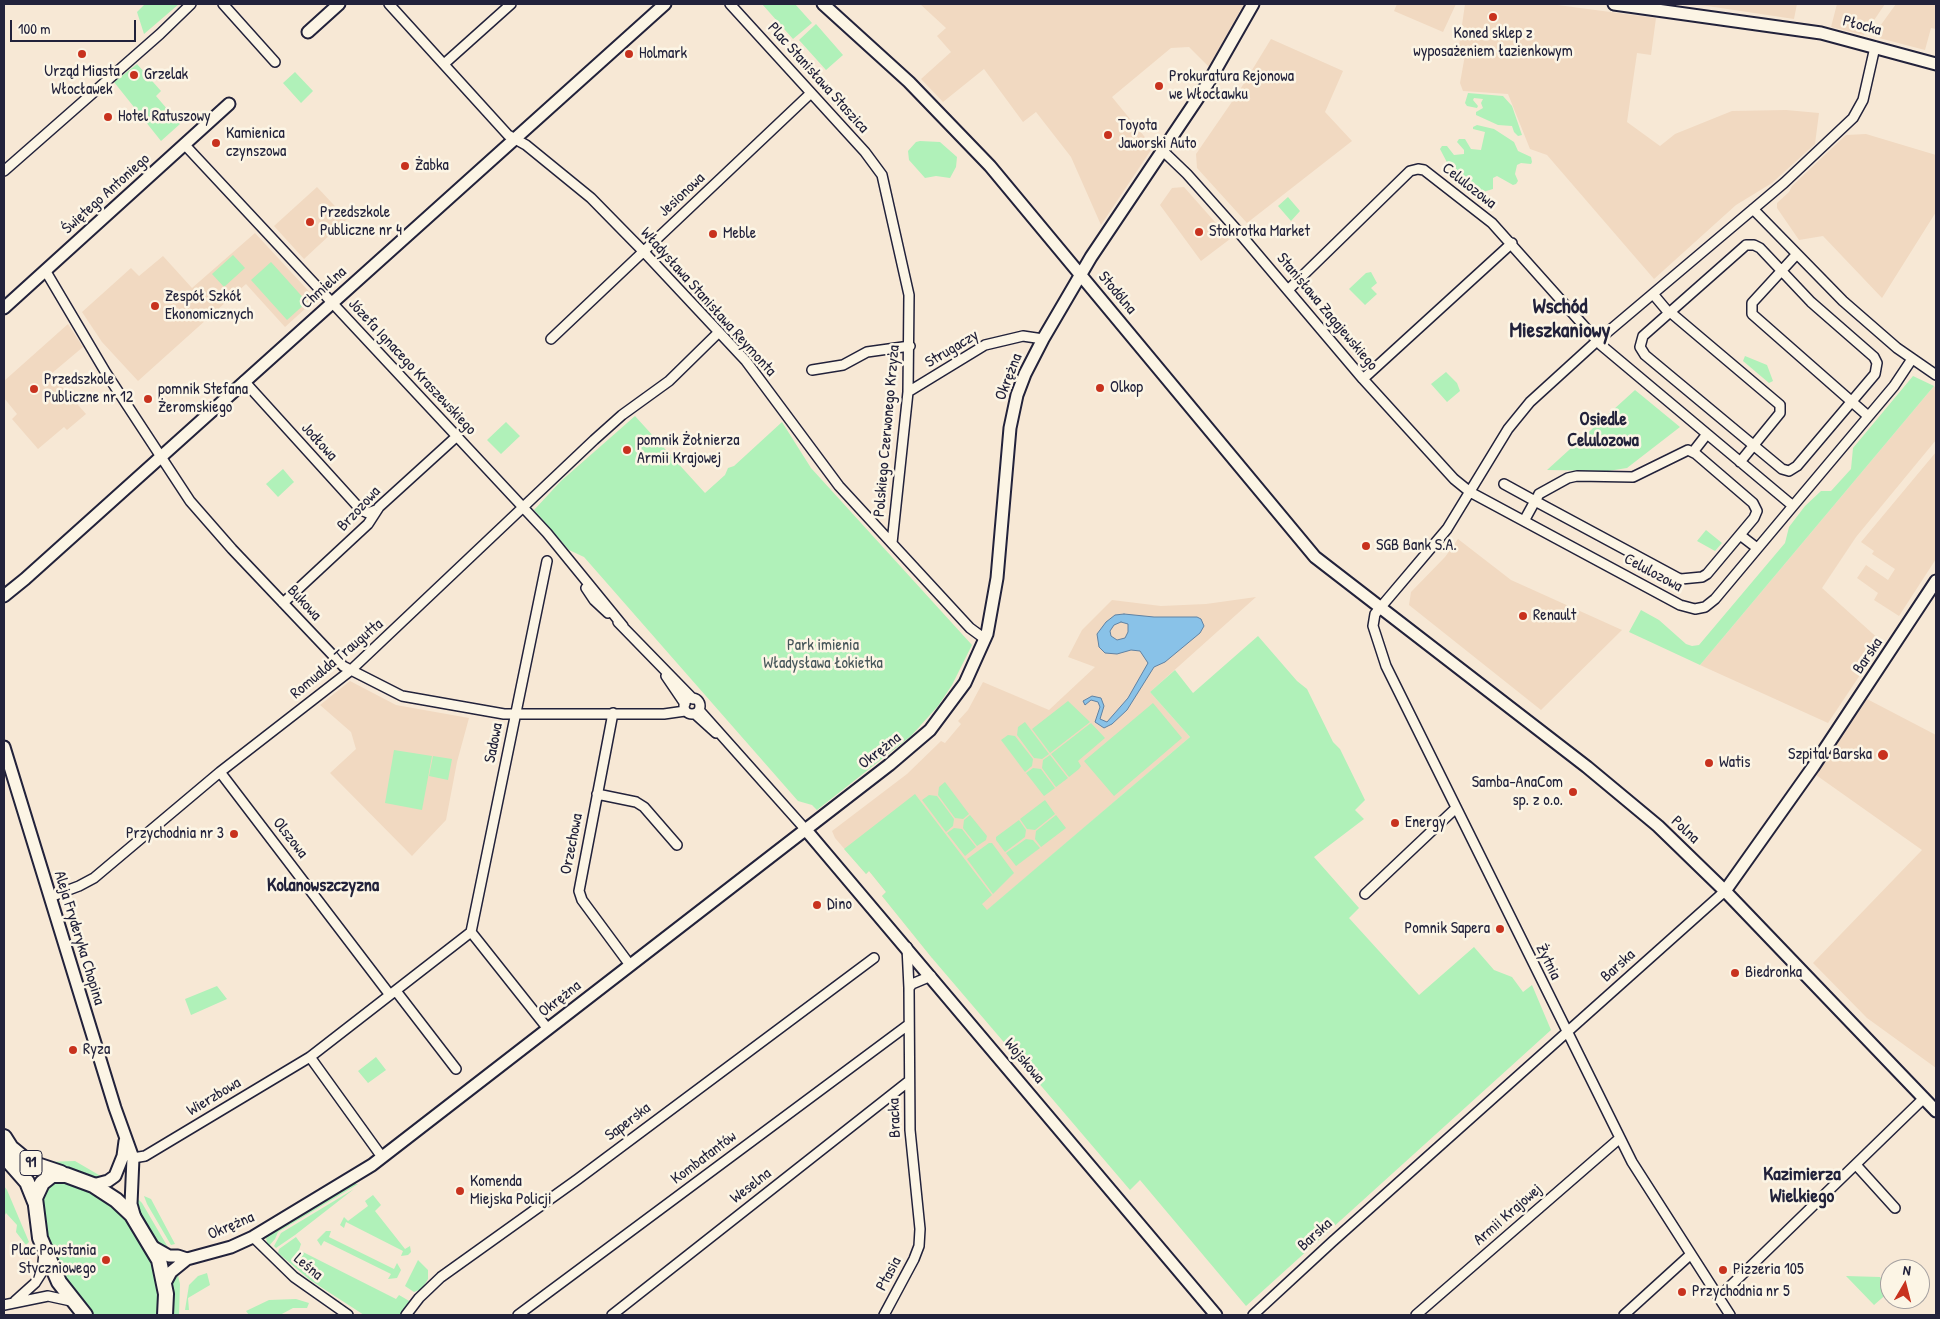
<!DOCTYPE html>
<meta charset="utf-8">
<style>
body{margin:0}
#map{position:relative;width:1940px;height:1319px;overflow:hidden;background:#f7e8d5;font-family:"Patrick Hand",sans-serif}
canvas{display:block}
.frame{position:absolute;inset:0;border:5px solid #22223b;pointer-events:none}
.north{position:absolute;left:1880px;top:1259px;width:50px;height:50px;box-sizing:border-box;background:#fcf5e5;border:1px solid #a5a1a1;border-radius:50%;rotate:8deg;font-size:14px;font-weight:700;line-height:20px;text-align:center;color:#22223b}
.north::after{content:'';display:block;margin:auto;width:18px;height:22px;background:#c8321e;clip-path:polygon(50% 0,100% 100%,50% 72%,0 100%)}
.scale{position:absolute;left:10px;top:20px;width:126px;height:22px;box-sizing:border-box;border:2px solid #22223b;border-top:0;padding-left:6px;font-size:15px;line-height:18px;white-space:nowrap;color:#22223b;-webkit-text-stroke:4px #fcf5e5;paint-order:stroke}
</style>
<div id="map">
<canvas width="1940" height="1319"></canvas>
<div class="frame"></div>
<div class="north">N</div>
<div class="scale">100 m</div>
</div>
<script>
const c = document.querySelector('canvas').getContext('2d');
c.lineJoin = 'round';
function paint(path, color) { c.fillStyle = color; c.fill(path, 'evenodd'); }
const toPath = rows => new Path2D(rows.map(r => 'M' + r).join(''));
function strokePath(path, color, width, dash) { c.strokeStyle = color; c.lineWidth = width; c.lineCap = dash ? 'butt' : 'round'; c.setLineDash(dash || []); c.stroke(path); }
function label(font, color, halo, rows, align = 'center') {
  c.font = font + ' "Patrick Hand",sans-serif'; c.lineWidth = 5; c.setLineDash([]); c.textBaseline = 'middle'; c.strokeStyle = halo; c.fillStyle = color; for (const [text, x, y, turn = 0] of rows) {
    c.save(); c.translate(x, y); c.rotate((+turn || 0) * Math.PI / 180); c.textAlign = isNaN(turn) ? turn : align; if (halo) c.strokeText(text, 0, 0); c.fillText(text, 0, 0); c.restore();
  }
}
paint(toPath([
 [920,4,1244,4,1209,67,1189,47,1171,48,1112,97,1153,147,1101,225,1071,157,1036,112,1023,122,984,69,943,102,921,79,951,52,937,36,946,28],
 [1397,4,1456,4,1443,32,1394,11],
 [1465,4,1550,4,1656,18,1651,55,1637,53,1627,122,1660,146,1675,134,1732,111,1786,110,1819,113,1815,144,1772,183,1736,205,1654,279,1547,155,1530,149,1508,94,1463,91,1460,83,1465,55,1458,53],
 [1694,4,1797,4,1794,19],
 [1837,4,1885,4,1864,35,1831,27],
 [1896,4,1936,4,1936,29,1931,28,1925,50,1879,38,1875,33],
 [1271,39,1343,71,1325,112,1352,141,1247,223,1197,168,1196,154,1238,93],
 [1866,134,1936,155,1936,212,1882,298,1823,236,1799,240,1777,208,1777,203,1789,192,1792,186,1846,135],
 [317,187,347,219,304,259,274,226],
 [1184,187,1230,239,1201,261,1160,205,1172,188],
 [255,233,316,299,285,327,246,284,138,381,102,342,82,312,131,268,139,276,163,256,192,288],
 [68,324,83,347,51,374,86,414,67,430,64,427,38,449,12,419,17,414,4,398,4,381],
 [1934,386,1936,389,1936,440,1856,537,1822,588,1882,642,1828,723,1700,665],
 [1936,452,1936,559,1899,616,1874,600,1878,593,1857,578,1866,565,1888,580,1895,569,1872,554,1874,551,1861,542],
 [1458,539,1511,580,1622,630,1541,710,1409,605,1411,592,1445,557],
 [1256,597,1150,692,1190,737,932,958,882,896,886,892,869,871,866,874,835,838,832,831,907,774,941,741,945,743,961,724,958,721,968,710,983,682,1049,710,1095,667,1068,657,1082,630,1112,600,1161,606,1206,604],
 [350,681,396,705,469,718,457,762,446,820,412,856,330,773,356,749,351,732,320,705],
 [1867,699,1936,735,1936,1068,1867,1018,1813,963,1922,850,1816,775]
]), '#f1d9c1');
paint(toPath([
 [145,4,179,4,144,34,137,12],
 [762,4,795,4,812,23,793,39],
 [816,24,843,55,826,70,799,40],
 [137,64,161,91,156,96,180,124,161,141,114,82],
 [295,72,313,91,301,103,283,83],
 [1468,93,1503,96,1512,106,1522,135,1518,136,1514,132,1512,126,1498,125,1476,115,1476,112,1483,108,1481,103,1483,99,1474,98,1473,100,1478,106,1477,108,1467,106,1465,103],
 [1477,125,1494,129,1514,142,1518,151,1531,157,1532,162,1531,164,1521,163,1517,165,1515,174,1518,181,1516,184,1513,185,1497,176,1493,178,1493,189,1483,192,1482,202,1469,192,1463,181,1452,172,1440,149,1442,146,1447,146,1454,155,1464,154,1464,150,1457,142,1459,139,1465,139,1471,149,1481,150,1485,132,1473,129,1473,127],
 [920,141,940,142,957,157,956,167,950,178,936,176,925,178,909,160,908,151,916,142],
 [1288,197,1300,211,1291,221,1278,206],
 [233,255,245,268,224,287,212,274],
 [271,262,307,302,287,320,251,280],
 [1371,272,1377,283,1371,288,1377,294,1365,305,1349,289,1366,273],
 [1745,356,1767,365,1773,381,1769,383,1743,361],
 [1446,372,1457,383,1460,391,1447,402,1431,384],
 [1913,376,1934,386,1700,665,1629,632,1641,610,1659,620,1686,644,1692,646,1699,645,1785,543,1789,527,1805,506,1821,491,1831,491,1851,469,1853,448],
 [1635,390,1680,427,1627,468,1608,471,1547,470],
 [635,416,705,493,725,475,728,468,734,466,782,422,811,468,972,645,952,685,938,706,911,736,817,810,812,805,798,801,584,557,569,550,534,510,561,481],
 [506,422,520,436,501,454,487,440],
 [283,469,294,482,278,497,266,484],
 [1706,530,1722,543,1715,551,1697,541],
 [1258,636,1297,681,1307,689,1333,742,1340,749,1365,800,1355,810,1364,819,1314,857,1359,908,1349,918,1419,995,1474,947,1494,970,1512,977,1523,992,1532,985,1551,1030,1246,1306,1140,1180,1130,1190,932,958,882,896,886,892,869,871,866,874,844,849,915,794,992,895,982,904,987,910,1190,737,1150,692,1175,670,1193,693],
 [1068,701,1090,722,1050,753,1032,729],
 [1153,703,1182,738,1114,796,1084,761],
 [1025,722,1049,754,1042,759,1034,758,1017,735,1018,727],
 [1091,723,1105,738,1078,761,1081,766,1079,769,1069,777,1051,754],
 [1008,735,1015,736,1033,759,1032,766,1025,772,1001,740],
 [394,750,432,756,422,810,385,803],
 [1050,755,1068,778,1056,787,1042,768,1043,760],
 [433,756,452,759,448,780,429,776],
 [1033,768,1041,769,1055,788,1044,796,1026,773],
 [945,782,969,814,963,819,955,818,938,795,939,787],
 [929,795,937,796,954,819,953,826,946,832,922,800],
 [1045,800,1055,814,1035,830,1027,829,1020,819],
 [970,815,987,836,986,840,977,846,963,828,964,820],
 [1056,815,1066,828,1041,847,1035,839,1036,831],
 [1019,820,1026,830,1025,837,1005,852,996,840,996,837],
 [954,828,962,829,976,847,965,856,947,833],
 [1026,839,1033,840,1040,848,1016,866,1006,853],
 [989,843,992,843,1014,873,993,894,967,859],
 [217,986,227,999,191,1015,185,999],
 [376,1057,386,1070,368,1083,358,1071],
 [75,1161,104,1178,93,1179,44,1162],
 [66,1181,89,1189,121,1211,147,1246,156,1270,160,1299,159,1315,93,1315,65,1280,46,1238,41,1193,50,1184],
 [352,1184,358,1184,278,1232,275,1239,268,1247,266,1238,269,1233],
 [4,1186,7,1190,29,1242,26,1245,16,1232,17,1225,6,1213,4,1217],
 [354,1189,295,1235,276,1248,274,1246,281,1233],
 [134,1195,142,1203,169,1249,156,1240,138,1213],
 [373,1195,381,1205,375,1211,405,1249,410,1246,411,1252,408,1255,401,1256,403,1251,346,1222,344,1228,340,1225,344,1217,348,1221,368,1206,365,1201],
 [144,1196,151,1199,175,1244,171,1245,147,1204],
 [326,1231,331,1231,329,1237,394,1269,397,1263,401,1270,397,1278,388,1279,391,1274,324,1241,321,1246,317,1240],
 [296,1237,301,1244,299,1250,396,1299,399,1295,411,1302,401,1315,364,1315,310,1280,278,1253,279,1249],
 [418,1260,428,1270,428,1279,422,1289,414,1292,405,1286],
 [177,1271,180,1284,179,1315,170,1315,170,1285],
 [207,1273,210,1285,188,1298,189,1310,185,1310,189,1285,198,1276],
 [1846,1276,1880,1277,1889,1292,1874,1305],
 [296,1299,309,1303,307,1308,293,1308,280,1315,249,1315,246,1311,269,1300]
]), '#b0f1b9');
const water = toPath([
 [1124,614,1154,617,1197,617,1201,619,1204,626,1200,633,1165,662,1154,667,1127,710,1112,724,1104,728,1095,722,1100,707,1098,702,1091,700,1085,705,1083,701,1092,696,1101,698,1104,706,1100,719,1107,722,1128,698,1148,663,1140,651,1131,650,1117,654,1105,653,1099,647,1097,634,1106,622,1115,615,1124,614],
 [1121,622,1128,624,1128,632,1125,638,1117,640,1111,636,1110,631,1114,625,1121,622]
]);
paint(water, '#89c2e8');
strokePath(water, '#6082a3', 1);
const minor = toPath([
 [223,4,275,62],
 [389,4,508,135,526,145,591,198,644,252,746,361,839,486,970,628,985,639],
 [730,4,865,152,882,175,909,295,908,392,892,543],
 [444,64,511,4],
 [184,144,547,533,623,626],
 [1162,150,1187,174,1236,229,1363,379,1454,479,1470,492,1680,605,1695,609,1705,607,1715,599,1793,506],
 [4,171,160,34,191,4],
 [1753,209,1843,301,1897,348,1936,375],
 [1746,245,1754,245,1760,248,1811,302,1874,357,1877,363,1875,374,1797,466,1789,471,1782,469,1645,355,1640,347,1643,336,1746,245],
 [1796,255,1752,303,1752,314,1868,416],
 [45,270,106,373,190,501,232,549,343,666,402,696,504,714,664,714,685,711],
 [1289,289,1410,171,1418,169,1424,170,1492,223,1601,345,1793,506,1894,386,1912,359],
 [1653,294,1669,313],
 [1670,312,1780,405,1780,413,1740,462],
 [551,339,811,93],
 [812,370,843,365,867,352,910,346],
 [1363,379,1512,243],
 [244,381,361,510,368,513,376,510],
 [908,392,985,345,1023,336,1043,339],
 [1693,452,1707,434],
 [1504,484,1535,501,1678,578,1681,579,1702,577,1707,574,1754,518,1757,511,1753,503,1696,454,1688,450,1633,477,1577,476,1568,478,1539,494,1538,496,1535,501,1524,521],
 [1740,535,1757,548],
 [586,588,594,600,608,613],
 [283,603,368,524,379,507,456,437],
 [618,622,693,699],
 [666,676,685,704],
 '684 706a8 8 0 1 1 16 0a8 8 0 1 1-16 0Z',
 [699,710,806,830],
 [613,713,579,891,582,900,630,965],
 [695,714,716,733],
 [220,772,390,995],
 [597,794,636,802,644,807,677,845],
 [1365,894,1456,808],
 [50,897,79,886,94,878,220,772,350,671,594,440,622,415,669,381,719,332],
 [471,932,547,561],
 [471,932,548,1029],
 [907,947,909,988],
 [396,991,456,1069],
 [310,1057,382,1157],
 [133,1158,145,1156,310,1057,471,932],
 [1857,1166,1895,1208],
 [253,1237,294,1277,348,1315],
 [1719,1297,1924,1098],
 [15,1301,35,1283,42,1272,44,1253],
 [4,1305,48,1296,71,1301],
 [406,1315,419,1298,441,1277,578,1179,874,958],
 [518,1315,908,1025],
 [612,1315,909,1081],
 [884,1315,914,1259,919,1246,920,1229,910,1130,909,988,912,984,931,976],
 [1253,1315,1332,1242,1725,891],
 [1416,1315,1620,1138],
 [1624,1315,1690,1255],
 [1730,1315,1632,1162,1386,666,1373,626,1375,614,1380,608,1447,529,1508,429,1530,402,1597,341,1784,183,1853,118,1863,100,1875,47]
]);
const tertiary = toPath([
 [823,4,909,82,990,166,1315,557,1587,767,1658,826,1725,891,1936,1111],
 [1614,4,1821,33,1936,64],
 [308,32,339,4],
 [4,308,229,104],
 [4,596,25,579,665,4],
 [4,747,115,1108,133,1158,131,1204,135,1218],
 [806,830,1216,1315],
 [1725,891,1813,767,1936,581],
 [93,1185,108,1181,115,1176,123,1156,125,1141],
 [153,1247,169,1256,178,1256,187,1259],
 [164,1285,171,1272,187,1259,231,1247,253,1237,372,1165,889,765,930,730,965,683,987,634,997,578,1010,428,1017,395,1025,374,1043,339,1091,257,1208,83,1253,4]
]);
const primary = toPath([
 [4,1137,11,1148,28,1162,61,1173],
 [4,1156,27,1182,35,1202],
 [85,1315,59,1282,40,1238,35,1198,42,1183,52,1175,66,1175,93,1185,116,1200,132,1215,159,1260,166,1294,165,1315]
]);
strokePath(minor, '#22223b', 12);
strokePath(tertiary, '#22223b', 15);
strokePath(primary, '#22223b', 18);
strokePath(minor, '#fcf5e5', 9);
strokePath(tertiary, '#fcf5e5', 11);
strokePath(primary, '#fcf5e5', 14);
for (const [x, y, r, color] of [
 [1493,17,5,"#c8321e"],
 [82,54,5,"#c8321e"],
 [629,54,5,"#c8321e"],
 [134,75,5,"#c8321e"],
 [1159,86,5,"#c8321e"],
 [108,117,5,"#c8321e"],
 [1108,135,5,"#c8321e"],
 [216,143,5,"#c8321e"],
 [405,166,5,"#c8321e"],
 [310,222,5,"#c8321e"],
 [1199,232,5,"#c8321e"],
 [713,234,5,"#c8321e"],
 [155,306,5,"#c8321e"],
 [1100,388,5,"#c8321e"],
 [34,389,5,"#c8321e"],
 [148,399,5,"#c8321e"],
 [627,450,5,"#c8321e"],
 [1366,546,5,"#c8321e"],
 [1523,616,5,"#c8321e"],
 [1883,755,6,"#c8321e"],
 [1709,763,5,"#c8321e"],
 [1573,792,5,"#c8321e"],
 [1395,823,5,"#c8321e"],
 [234,834,5,"#c8321e"],
 [817,905,5,"#c8321e"],
 [1500,929,5,"#c8321e"],
 [1735,973,5,"#c8321e"],
 [73,1050,5,"#c8321e"],
 [460,1191,5,"#c8321e"],
 [106,1260,5,"#c8321e"],
 [1723,1270,5,"#c8321e"],
 [1682,1292,5,"#c8321e"]
]) { const dot = new Path2D(); dot.arc(x, y, r, 0, 2 * Math.PI); c.fillStyle = color; c.fill(dot); strokePath(dot, '#fcf5e5', 2); }
for (const [x, y, w] of [
 [31,1163,22]
]) { const box = new Path2D(); box.roundRect(x - w / 2, y - 12.5, w, 25, 4); c.fillStyle = '#fcf5e5'; c.fill(box); strokePath(box, '#22223b', 1); }
label('bold 15px', '#22223b', null, [
 ["91",31,1163]
]);
label('16px', '#22223b', '#fcf5e5', [
 ["Płocka",1862,26,15],
 ["Plac Stanisława Staszica",818,78,48],
 ["Celulozowa",1469,186,38],
 ["Świętego Antoniego",106,194,-42],
 ["Jesionowa",682,195,-43],
 ["Chmielna",324,288,-42],
 ["Stodólna",1117,293,50],
 ["Władysława Stanisława Reymonta",708,302,48],
 ["Stanisława Zagajewskiego",1327,312,50],
 ["Strugaczy",952,349,-31],
 ["Józefa Ignacego Kraszewskiego",412,367,47],
 ["Okrężna",1009,377,-69],
 ["Polskiego Czerwonego Krzyża",887,431,-85],
 ["Jodłowa",319,442,48],
 ["Brzozowa",359,509,-47],
 ["Celulozowa",1653,573,28],
 ["Bukowa",304,603,47],
 ["Barska",1868,656,-56],
 ["Romualda Traugutta",337,659,-40],
 ["Sadowa",494,743,-79],
 ["Okrężna",880,751,-38],
 ["Polna",1685,830,43],
 ["Olszowa",290,838,52],
 ["Orzechowa",572,844,-79],
 ["Aleja Fryderyka Chopina",79,938,73],
 ["Żytnia",1548,962,64],
 ["Barska",1618,966,-42],
 ["Okrężna",560,999,-38],
 ["Wojskowa",1024,1061,50],
 ["Wierzbowa",214,1097,-31],
 ["Bracka",895,1118,-92],
 ["Saperska",628,1122,-37],
 ["Kombatantów",704,1158,-37],
 ["Weselna",751,1186,-38],
 ["Armii Krajowej",1508,1215,-41],
 ["Okrężna",231,1226,-23],
 ["Barska",1315,1235,-42],
 ["Leśna",308,1267,39],
 ["Ptasia",889,1274,-62]
]);
label('16px', '#22223b', '#fcf5e5', [
 ["Koned sklep z",1493,34,"center"],
 ["wyposażeniem łazienkowym",1493,52,"center"],
 ["Holmark",639,54],
 ["Urząd Miasta",82,72,"center"],
 ["Włocławek",82,90,"center"],
 ["Grzelak",144,75],
 ["Prokuratura Rejonowa",1169,77],
 ["we Włocławku",1169,95],
 ["Hotel Ratuszowy",118,117],
 ["Toyota",1118,126],
 ["Jaworski Auto",1118,144],
 ["Kamienica",226,134],
 ["czynszowa",226,152],
 ["Żabka",415,166],
 ["Przedszkole",320,213],
 ["Publiczne nr 4",320,231],
 ["Stokrotka Market",1209,232],
 ["Meble",723,234],
 ["Zespół Szkół",165,297],
 ["Ekonomicznych",165,315],
 ["Przedszkole",44,380],
 ["Publiczne nr 12",44,398],
 ["Olkop",1110,388],
 ["pomnik Stefana",158,390],
 ["Żeromskiego",158,408],
 ["pomnik Żołnierza",637,441],
 ["Armii Krajowej",637,459],
 ["SGB Bank S.A.",1376,546],
 ["Renault",1533,616],
 ["Szpital Barska",1872,755,"right"],
 ["Watis",1719,763],
 ["Samba-AnaCom",1563,783,"right"],
 ["sp. z o.o.",1563,801,"right"],
 ["Energy",1405,823],
 ["Przychodnia nr 3",224,834,"right"],
 ["Dino",827,905],
 ["Pomnik Sapera",1490,929,"right"],
 ["Biedronka",1745,973],
 ["Ryza",83,1050],
 ["Komenda",470,1182],
 ["Miejska Policji",470,1200],
 ["Plac Powstania",96,1251,"right"],
 ["Styczniowego",96,1269,"right"],
 ["Pizzeria 105",1733,1270],
 ["Przychodnia nr 5",1692,1292]
], 'left');
label('16px', '#46565a', '#fcf5e5', [
 ["Park imienia",823,646],
 ["Władysława Łokietka",823,664]
]);
label('bold 18px', '#22223b', '#fcf5e5', [
 ["Osiedle",1603,420],
 ["Celulozowa",1603,441],
 ["Kolanowszczyzna",323,886]
]);
label('bold 19px', '#22223b', '#fcf5e5', [
 ["Kazimierza",1802,1175],
 ["Wielkiego",1802,1197]
]);
label('bold 21px', '#22223b', '#fcf5e5', [
 ["Wschód",1560,307],
 ["Mieszkaniowy",1560,331]
]);
</script>
